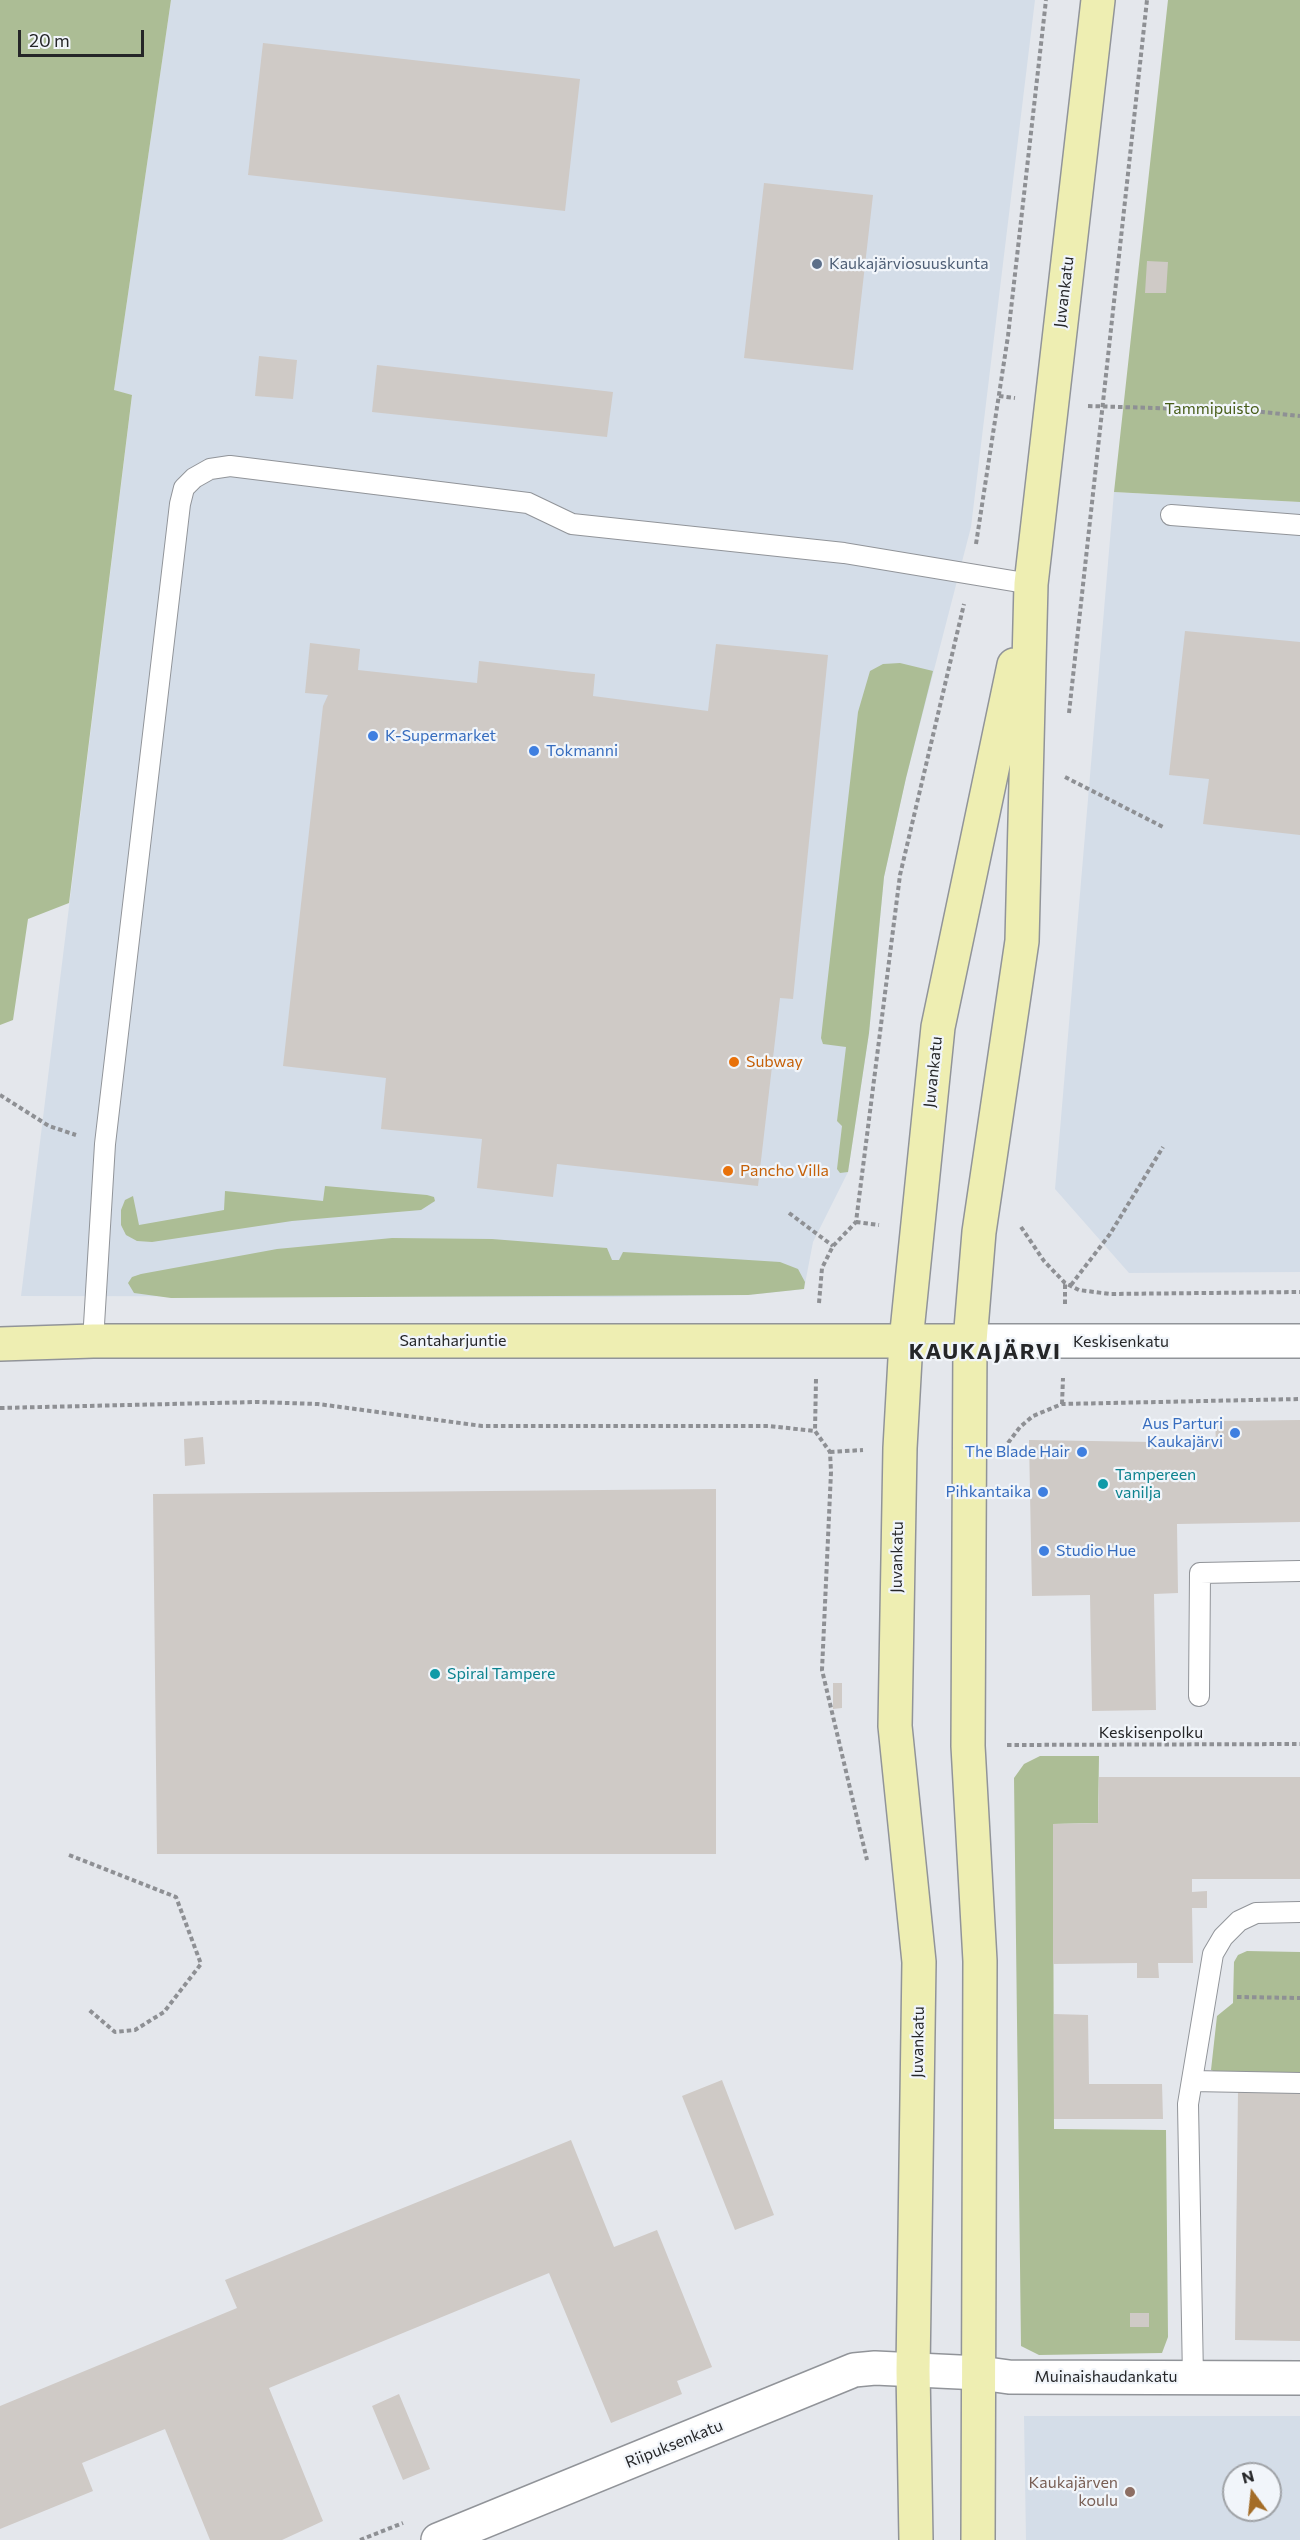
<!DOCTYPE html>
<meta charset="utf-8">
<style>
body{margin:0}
#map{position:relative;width:1300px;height:2540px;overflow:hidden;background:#e4e7ec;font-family:Commissioner,sans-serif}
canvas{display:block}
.north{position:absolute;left:1222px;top:2462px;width:60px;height:60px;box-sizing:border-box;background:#f1f5fa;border:2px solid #9fa2a6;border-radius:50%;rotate:345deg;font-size:16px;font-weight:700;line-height:24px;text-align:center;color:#252628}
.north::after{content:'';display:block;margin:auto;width:21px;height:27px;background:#a46d28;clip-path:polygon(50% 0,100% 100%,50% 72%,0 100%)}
.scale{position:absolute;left:18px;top:30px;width:126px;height:27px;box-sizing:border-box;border:3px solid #252628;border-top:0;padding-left:8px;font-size:18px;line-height:21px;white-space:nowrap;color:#252628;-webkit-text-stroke:4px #f1f5fa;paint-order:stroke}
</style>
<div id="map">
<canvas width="1300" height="2540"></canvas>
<div class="north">N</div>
<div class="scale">20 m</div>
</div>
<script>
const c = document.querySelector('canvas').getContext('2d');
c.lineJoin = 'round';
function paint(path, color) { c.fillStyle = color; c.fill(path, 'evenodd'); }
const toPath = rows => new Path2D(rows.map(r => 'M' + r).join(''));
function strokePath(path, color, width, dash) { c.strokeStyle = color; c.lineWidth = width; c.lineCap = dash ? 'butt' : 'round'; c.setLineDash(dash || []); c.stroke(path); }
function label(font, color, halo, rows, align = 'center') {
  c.font = font + ' Commissioner,sans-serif'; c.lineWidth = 4.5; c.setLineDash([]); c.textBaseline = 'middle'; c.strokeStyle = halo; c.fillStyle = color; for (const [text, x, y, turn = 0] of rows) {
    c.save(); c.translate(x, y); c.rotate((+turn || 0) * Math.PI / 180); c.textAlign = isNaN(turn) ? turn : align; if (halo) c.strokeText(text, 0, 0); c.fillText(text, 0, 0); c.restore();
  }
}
paint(toPath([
 [171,0,1035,0,971,527,906,778,884,877,869,1033,848,1172,813,1242,804,1289,748,1295,612,1297,21,1296,132,396,114,390],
 [1114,492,1300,502,1300,1272,1129,1273,1055,1189],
 [1024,2416,1300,2416,1300,2540,1026,2540],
 [1234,2474,1270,2474,1270,2510,1234,2510]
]), '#d4dde8');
paint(toPath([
 [0,0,171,0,114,390,132,395,69,903,28,919,13,1020,0,1025],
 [1168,0,1300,0,1300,502,1114,492],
 [900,663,933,671,906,778,884,877,869,1033,848,1172,840,1173,837,1169,842,1126,837,1121,846,1047,823,1044,821,1038,858,712,870,671,883,664],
 [325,1186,427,1195,434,1197,435,1201,421,1210,292,1221,152,1242,137,1241,126,1235,121,1225,121,1210,125,1200,133,1196,139,1225,224,1210,225,1191,323,1201],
 [392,1238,492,1239,607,1248,612,1260,619,1260,623,1252,780,1262,798,1269,805,1282,804,1289,748,1295,171,1298,134,1293,128,1283,132,1277,141,1274,277,1249],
 [1040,1756,1099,1756,1098,1823,1053,1824,1054,2129,1166,2130,1168,2337,1162,2353,1039,2355,1021,2346,1014,1778,1024,1764],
 [1247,1951,1300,1952,1300,2072,1220,2074,1211,2070,1217,2016,1233,2003,1234,1962,1238,1955]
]), '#acbd95');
paint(toPath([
 [263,43,580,79,565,211,248,175],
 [764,183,873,195,853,370,744,358],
 [1147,261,1168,262,1166,293,1145,293],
 [259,356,297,360,293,399,255,396],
 [377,365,613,392,607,437,372,412],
 [1185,631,1300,642,1300,835,1203,824,1209,779,1169,775],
 [310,643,360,649,358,670,477,683,479,661,573,672,595,674,593,696,708,711,716,644,828,655,793,999,780,998,758,1186,557,1164,553,1197,477,1188,482,1139,381,1129,386,1078,283,1066,323,706,328,695,305,693],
 [1300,1420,1300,1522,1177,1524,1178,1593,1154,1594,1156,1710,1092,1711,1090,1595,1032,1596,1029,1440,1216,1443,1215,1421],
 [203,1437,205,1464,185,1466,184,1439],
 [716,1489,716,1854,157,1854,153,1494],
 [833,1683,842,1683,842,1708,833,1709],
 [1099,1777,1300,1777,1300,1879,1192,1879,1192,1892,1207,1891,1207,1908,1192,1908,1193,1963,1158,1963,1159,1978,1137,1978,1137,1963,1053,1964,1053,1824,1098,1823],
 [1054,2014,1088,2015,1089,2084,1162,2084,1163,2119,1054,2119],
 [722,2080,774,2215,735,2230,682,2096],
 [1238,2091,1300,2092,1300,2341,1235,2340],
 [571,2140,614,2247,657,2230,712,2367,677,2381,682,2394,611,2423,549,2273,269,2388,323,2521,282,2540,210,2540,165,2429,82,2463,93,2491,0,2529,0,2406,237,2308,225,2280],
 [1130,2313,1149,2313,1149,2327,1130,2327],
 [399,2394,430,2469,403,2480,372,2406]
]), '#cfcac6');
const service = toPath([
 [1171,515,1300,525],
 [93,1341,105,1144,180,504,184,488,194,478,210,469,230,466,528,503,572,524,844,553,1031,584],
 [1199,1696,1200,1573,1300,1571],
 [1192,2081,1300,2083],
 [1193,2378,1188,2104,1213,1954,1223,1937,1239,1921,1256,1913,1300,1912]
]);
const minor = toPath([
 [438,2540,854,2370,875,2368,980,2373,1009,2377,1300,2378]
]);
const tertiary = toPath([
 [970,1341,1300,1341]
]);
const secondary = toPath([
 [0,1344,93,1341,970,1341],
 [916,2540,913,2370,919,1962,895,1726,900,1448,906,1341,938,1027,1014,665],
 [978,2540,980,1961,968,1746,970,1341,979,1232,1022,941,1031,584,1098,0]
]);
strokePath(service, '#919499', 22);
strokePath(minor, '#919499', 36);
strokePath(tertiary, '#919499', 36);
strokePath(secondary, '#919499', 36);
strokePath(toPath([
 [999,396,1015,398],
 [1088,406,1253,411,1300,416],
 [976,544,1008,336,1046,0],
 [1069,713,1147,0],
 [1065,777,1165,828],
 [0,1095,49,1126,76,1135],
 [789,1213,833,1246],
 [856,1222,879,1225],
 [1021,1227,1044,1261,1065,1283,1079,1290,1110,1294,1300,1292],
 [1071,1285,1110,1234,1163,1147],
 [819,1303,822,1268,833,1246,856,1222,900,875,964,604],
 [1065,1304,1065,1283],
 [816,1379,815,1431,830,1452,831,1472,822,1670,867,1860],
 [1062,1404,1063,1378],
 [0,1408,257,1402,318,1404,482,1426,769,1426,815,1431],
 [1008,1443,1020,1427,1033,1416,1062,1404,1300,1399],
 [830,1452,863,1450],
 [1007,1745,1300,1744],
 [69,1855,176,1897,201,1964,164,2012,135,2030,115,2032,88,2009],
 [1237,1997,1300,1998],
 [360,2540,403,2523]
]), '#8e9094', 4, [4.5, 3]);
strokePath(service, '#fff', 20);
strokePath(minor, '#fff', 33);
strokePath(tertiary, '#fff', 33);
strokePath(secondary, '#eeeeb2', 33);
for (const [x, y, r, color] of [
 [817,264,6,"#5c6f8a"],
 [373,736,6,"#3f7fe0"],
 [534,751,6,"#3f7fe0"],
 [734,1062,6,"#e8710a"],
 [728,1171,6,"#e8710a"],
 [1235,1433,6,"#3f7fe0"],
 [1082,1452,6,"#3f7fe0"],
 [1103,1484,6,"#0f9aa8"],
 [1043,1492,6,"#3f7fe0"],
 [1044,1551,6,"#3f7fe0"],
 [435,1674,6,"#0f9aa8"],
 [1130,2492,6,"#8d6e63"]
]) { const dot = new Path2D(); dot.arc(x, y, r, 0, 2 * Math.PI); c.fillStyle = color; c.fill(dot); strokePath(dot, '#f1f5fa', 2); }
label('16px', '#4e5e75', '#f1f5fa', [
 ["Kaukajärviosuuskunta",829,264]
], 'left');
label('16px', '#252628', '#f1f5fa', [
 ["Juvankatu",1064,292,-83],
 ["Juvankatu",933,1072,-84],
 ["Santaharjuntie",453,1341],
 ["Keskisenkatu",1121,1342],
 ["Juvankatu",897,1557,-89],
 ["Keskisenpolku",1151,1733],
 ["Juvankatu",918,2042,-89],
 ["Muinaishaudankatu",1106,2377],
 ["Riipuksenkatu",674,2444,-22]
]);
label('16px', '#475d19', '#f1f5fa', [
 ["Tammipuisto",1212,409]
]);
label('16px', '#366cbe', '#f1f5fa', [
 ["K-Supermarket",385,736],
 ["Tokmanni",546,751],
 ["Aus Parturi",1223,1424,"right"],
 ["Kaukajärvi",1223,1442,"right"],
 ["The Blade Hair",1070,1452,"right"],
 ["Pihkantaika",1031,1492,"right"],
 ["Studio Hue",1056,1551]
], 'left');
label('16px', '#c56008', '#f1f5fa', [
 ["Subway",746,1062],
 ["Pancho Villa",740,1171]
], 'left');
label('16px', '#0d838f', '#f1f5fa', [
 ["Tampereen",1115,1475],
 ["vanilja",1115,1493],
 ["Spiral Tampere",447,1674]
], 'left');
label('16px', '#785e54', '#f1f5fa', [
 ["Kaukajärven",1118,2483],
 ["koulu",1118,2501]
], 'right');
c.letterSpacing = '1.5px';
label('bold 22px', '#252628', '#f1f5fa', [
 ["KAUKAJÄRVI",985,1352]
]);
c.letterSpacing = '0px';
</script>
